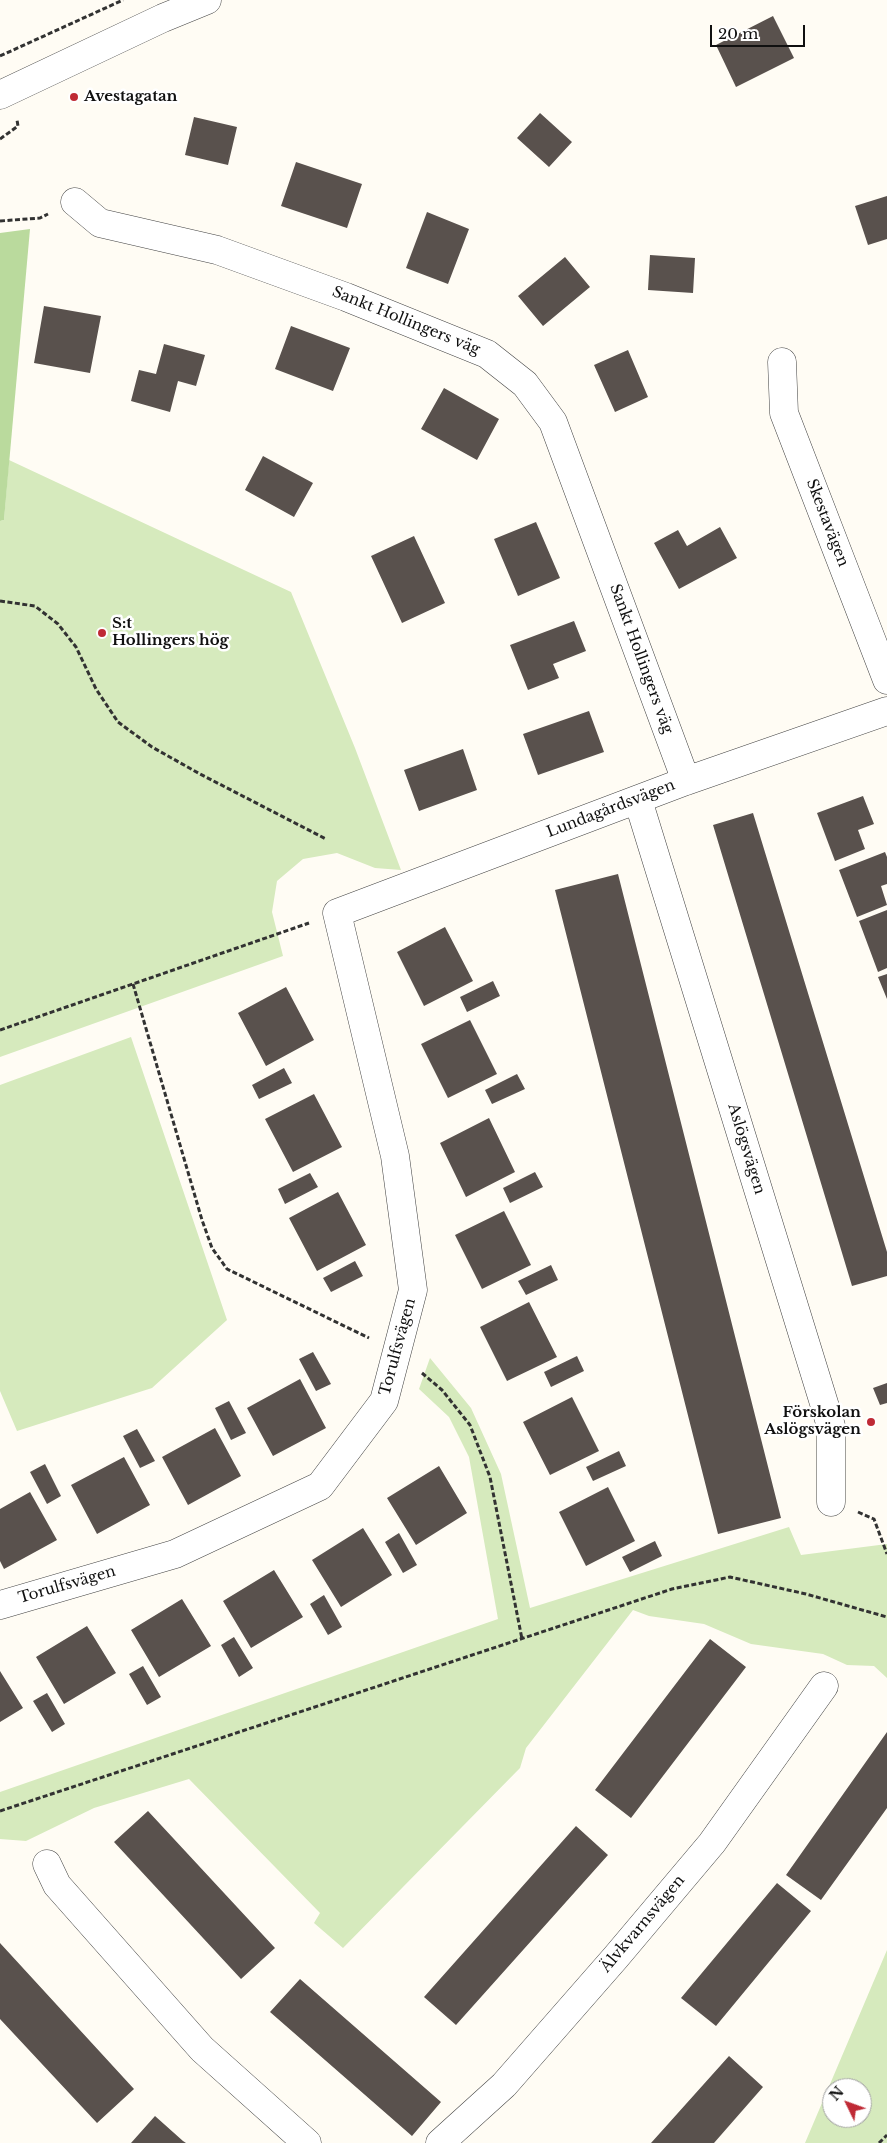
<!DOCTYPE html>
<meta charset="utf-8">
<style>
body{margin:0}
#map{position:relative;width:887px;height:2143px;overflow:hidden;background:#fffcf4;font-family:"Libre Baskerville",serif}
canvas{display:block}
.north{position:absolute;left:822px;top:2078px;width:50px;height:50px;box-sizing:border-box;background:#fff;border:1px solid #9f9f9f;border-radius:50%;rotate:312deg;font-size:14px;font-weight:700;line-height:20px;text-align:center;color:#101010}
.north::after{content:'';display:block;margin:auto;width:18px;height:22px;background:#bf2a35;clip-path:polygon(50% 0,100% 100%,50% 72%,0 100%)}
.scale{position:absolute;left:710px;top:25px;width:95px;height:22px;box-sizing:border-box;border:2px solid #101010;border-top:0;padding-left:6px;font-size:15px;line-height:18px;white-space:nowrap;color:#101010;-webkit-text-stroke:4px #fff;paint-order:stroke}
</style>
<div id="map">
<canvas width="887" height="2143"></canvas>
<div class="north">N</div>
<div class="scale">20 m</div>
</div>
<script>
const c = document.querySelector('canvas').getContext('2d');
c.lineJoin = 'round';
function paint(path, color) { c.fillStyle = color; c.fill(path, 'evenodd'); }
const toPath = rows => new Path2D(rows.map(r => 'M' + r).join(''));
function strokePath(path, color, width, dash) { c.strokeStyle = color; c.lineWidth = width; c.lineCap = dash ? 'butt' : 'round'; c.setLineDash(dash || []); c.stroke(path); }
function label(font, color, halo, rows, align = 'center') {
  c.font = font + ' "Libre Baskerville",serif'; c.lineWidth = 5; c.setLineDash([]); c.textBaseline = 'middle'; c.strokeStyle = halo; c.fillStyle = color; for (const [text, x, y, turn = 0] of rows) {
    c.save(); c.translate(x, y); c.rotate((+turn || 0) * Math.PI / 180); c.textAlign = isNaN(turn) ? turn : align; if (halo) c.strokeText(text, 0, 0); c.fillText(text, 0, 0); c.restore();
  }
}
paint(toPath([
 [9,460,291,592,355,748,401,870,375,868,337,853,303,859,277,881,272,912,283,956,0,1057,0,521,4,520],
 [131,1037,227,1320,152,1388,17,1431,0,1391,0,1085],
 [430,1358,471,1408,501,1474,530,1608,789,1527,801,1555,887,1544,887,1678,874,1666,847,1665,823,1654,751,1644,704,1624,649,1616,633,1610,526,1748,520,1768,343,1948,314,1923,320,1913,189,1779,94,1808,26,1841,0,1839,0,1792,498,1619,469,1457,449,1417,419,1389],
 [887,1950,887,2143,805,2143],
 [832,2088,862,2088,862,2118,832,2118]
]), '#d6eabd');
paint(toPath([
 [30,229,4,520,0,521,0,233]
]), '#bada9d');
paint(toPath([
 [773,16,794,58,736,87,716,45],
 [540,113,572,142,549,167,517,138],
 [194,117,237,127,228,165,185,155],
 [296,162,362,184,347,228,281,206],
 [887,196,887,239,868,245,855,206],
 [427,212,469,229,448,284,406,268],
 [650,255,695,258,693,293,648,290],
 [565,257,590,287,543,326,518,296],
 [44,306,101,316,90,373,34,363],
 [291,326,350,348,333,391,275,369],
 [164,344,205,355,196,386,178,381,170,412,131,401,139,370,156,374],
 [628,350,648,397,615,412,594,365],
 [444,388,499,419,477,460,421,429],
 [263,456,313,483,294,517,245,490],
 [536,522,560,578,518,596,494,539],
 [720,527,737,558,679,589,654,543,678,530,687,546],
 [414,536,445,603,402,623,371,556],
 [574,621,586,651,553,664,559,678,528,690,510,645],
 [589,711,604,752,538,775,523,734],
 [463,749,477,790,419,811,404,770],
 [863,796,874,824,858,830,865,849,835,861,817,813],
 [753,813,887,1252,887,1276,852,1286,713,825],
 [885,852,887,857,887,884,881,886,887,905,857,917,839,870],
 [618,874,781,1518,718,1534,555,890],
 [887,910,887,968,878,972,859,921],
 [445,927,473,981,424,1006,397,952],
 [887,974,887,999,878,977],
 [493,981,500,996,467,1012,460,997],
 [286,987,314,1040,266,1066,238,1013],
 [470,1020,497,1074,448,1098,421,1044],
 [284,1068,292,1083,259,1099,252,1085],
 [517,1074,525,1089,492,1104,485,1090],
 [314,1094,342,1147,293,1172,265,1119],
 [489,1118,515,1172,466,1197,440,1143],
 [535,1172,543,1187,510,1203,503,1188],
 [310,1173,318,1187,285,1204,278,1189],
 [338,1192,366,1245,317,1271,289,1218],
 [504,1211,531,1265,482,1289,455,1235],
 [355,1261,363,1276,331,1292,323,1278],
 [551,1265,558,1280,526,1295,518,1281],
 [529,1302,557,1357,507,1381,480,1327],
 [313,1352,331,1384,316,1391,299,1359],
 [577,1356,584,1371,551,1387,544,1372],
 [300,1379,326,1428,273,1456,247,1408],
 [887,1383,887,1403,880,1405,873,1388],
 [572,1397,599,1451,550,1475,523,1422],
 [229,1401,246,1433,231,1440,215,1408],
 [215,1428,241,1476,188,1505,162,1457],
 [137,1429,155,1461,140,1468,123,1436],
 [619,1451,626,1466,593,1481,586,1467],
 [124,1457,150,1505,97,1534,71,1485],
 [45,1464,61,1496,47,1504,30,1472],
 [439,1466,467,1513,416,1545,387,1498],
 [608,1487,635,1541,586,1566,559,1512],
 [30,1492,57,1540,4,1569,0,1561,0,1509],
 [363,1528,392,1575,341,1607,312,1560],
 [399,1533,417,1565,403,1573,385,1542],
 [655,1541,662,1556,630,1572,622,1557],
 [274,1570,303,1617,251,1648,223,1601],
 [324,1595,342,1627,328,1635,310,1604],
 [182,1599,211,1646,159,1677,131,1630],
 [87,1626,116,1673,64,1704,36,1657],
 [234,1637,253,1668,239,1677,221,1645],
 [710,1639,746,1667,631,1818,595,1790],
 [143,1666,161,1697,147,1705,129,1674],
 [0,1671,23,1708,0,1722],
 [47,1693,65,1724,52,1732,33,1701],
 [887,1732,887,1808,821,1900,786,1875],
 [148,1811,275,1948,241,1979,114,1842],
 [576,1826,608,1855,456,2025,424,1997],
 [777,1883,811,1911,716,2026,681,1998],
 [0,1943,134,2089,97,2123,0,2019],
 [300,1979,441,2102,412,2136,270,2012],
 [729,2056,763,2087,714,2143,651,2143],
 [155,2116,183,2141,186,2143,131,2143]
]), '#59514d');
const street = toPath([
 [0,95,163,18,207,0],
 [75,202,100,223,217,250,346,297,487,354,525,384,553,422,686,781],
 [782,362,784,413,887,680],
 [638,800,831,1426,831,1502],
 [0,1605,175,1554,320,1486,384,1401,413,1290,395,1156,337,913,686,781,887,711],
 [47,1864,57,1885,202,2049,307,2143],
 [440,2143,504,2085,616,1957,712,1843,824,1686]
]);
strokePath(street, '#434343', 29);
strokePath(toPath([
 [0,56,123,0],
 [0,139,18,126,17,120],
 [0,221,40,218,48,214],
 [0,601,35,606,58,624,76,647,96,689,118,722,152,747,200,774,326,839],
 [133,984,202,1220,212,1248,227,1269,369,1338],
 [0,1030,309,923],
 [422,1373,442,1390,470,1425,490,1477,522,1639],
 [858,1512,874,1519,887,1554],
 [0,1811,672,1589,730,1577,806,1594,887,1617],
 [879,2143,887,2135]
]), '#323232', 3, [5, 2.5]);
strokePath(street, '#fff', 28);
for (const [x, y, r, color] of [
 [74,97,5,"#bf2a35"],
 [102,633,5,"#bf2a35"],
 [871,1422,5,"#bf2a35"]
]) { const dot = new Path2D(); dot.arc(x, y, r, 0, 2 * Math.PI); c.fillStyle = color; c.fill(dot); strokePath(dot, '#fff', 2); }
label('bold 15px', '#101010', '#fff', [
 ["Avestagatan",84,97],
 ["S:t",112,624],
 ["Hollingers hög",112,641],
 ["Förskolan",861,1413,"right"],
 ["Aslögsvägen",861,1430,"right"]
], 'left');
label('15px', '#101010', '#fff', [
 ["Sankt Hollingers väg",406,321,22],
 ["Skestavägen",827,523,69],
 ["Sankt Hollingers väg",641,659,70],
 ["Lundagårdsvägen",611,809,-21],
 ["Aslögsvägen",746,1149,73],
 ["Torulfsvägen",398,1347,-75],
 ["Torulfsvägen",67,1585,-16],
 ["Älvkvarnsvägen",643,1924,-50]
]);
</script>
